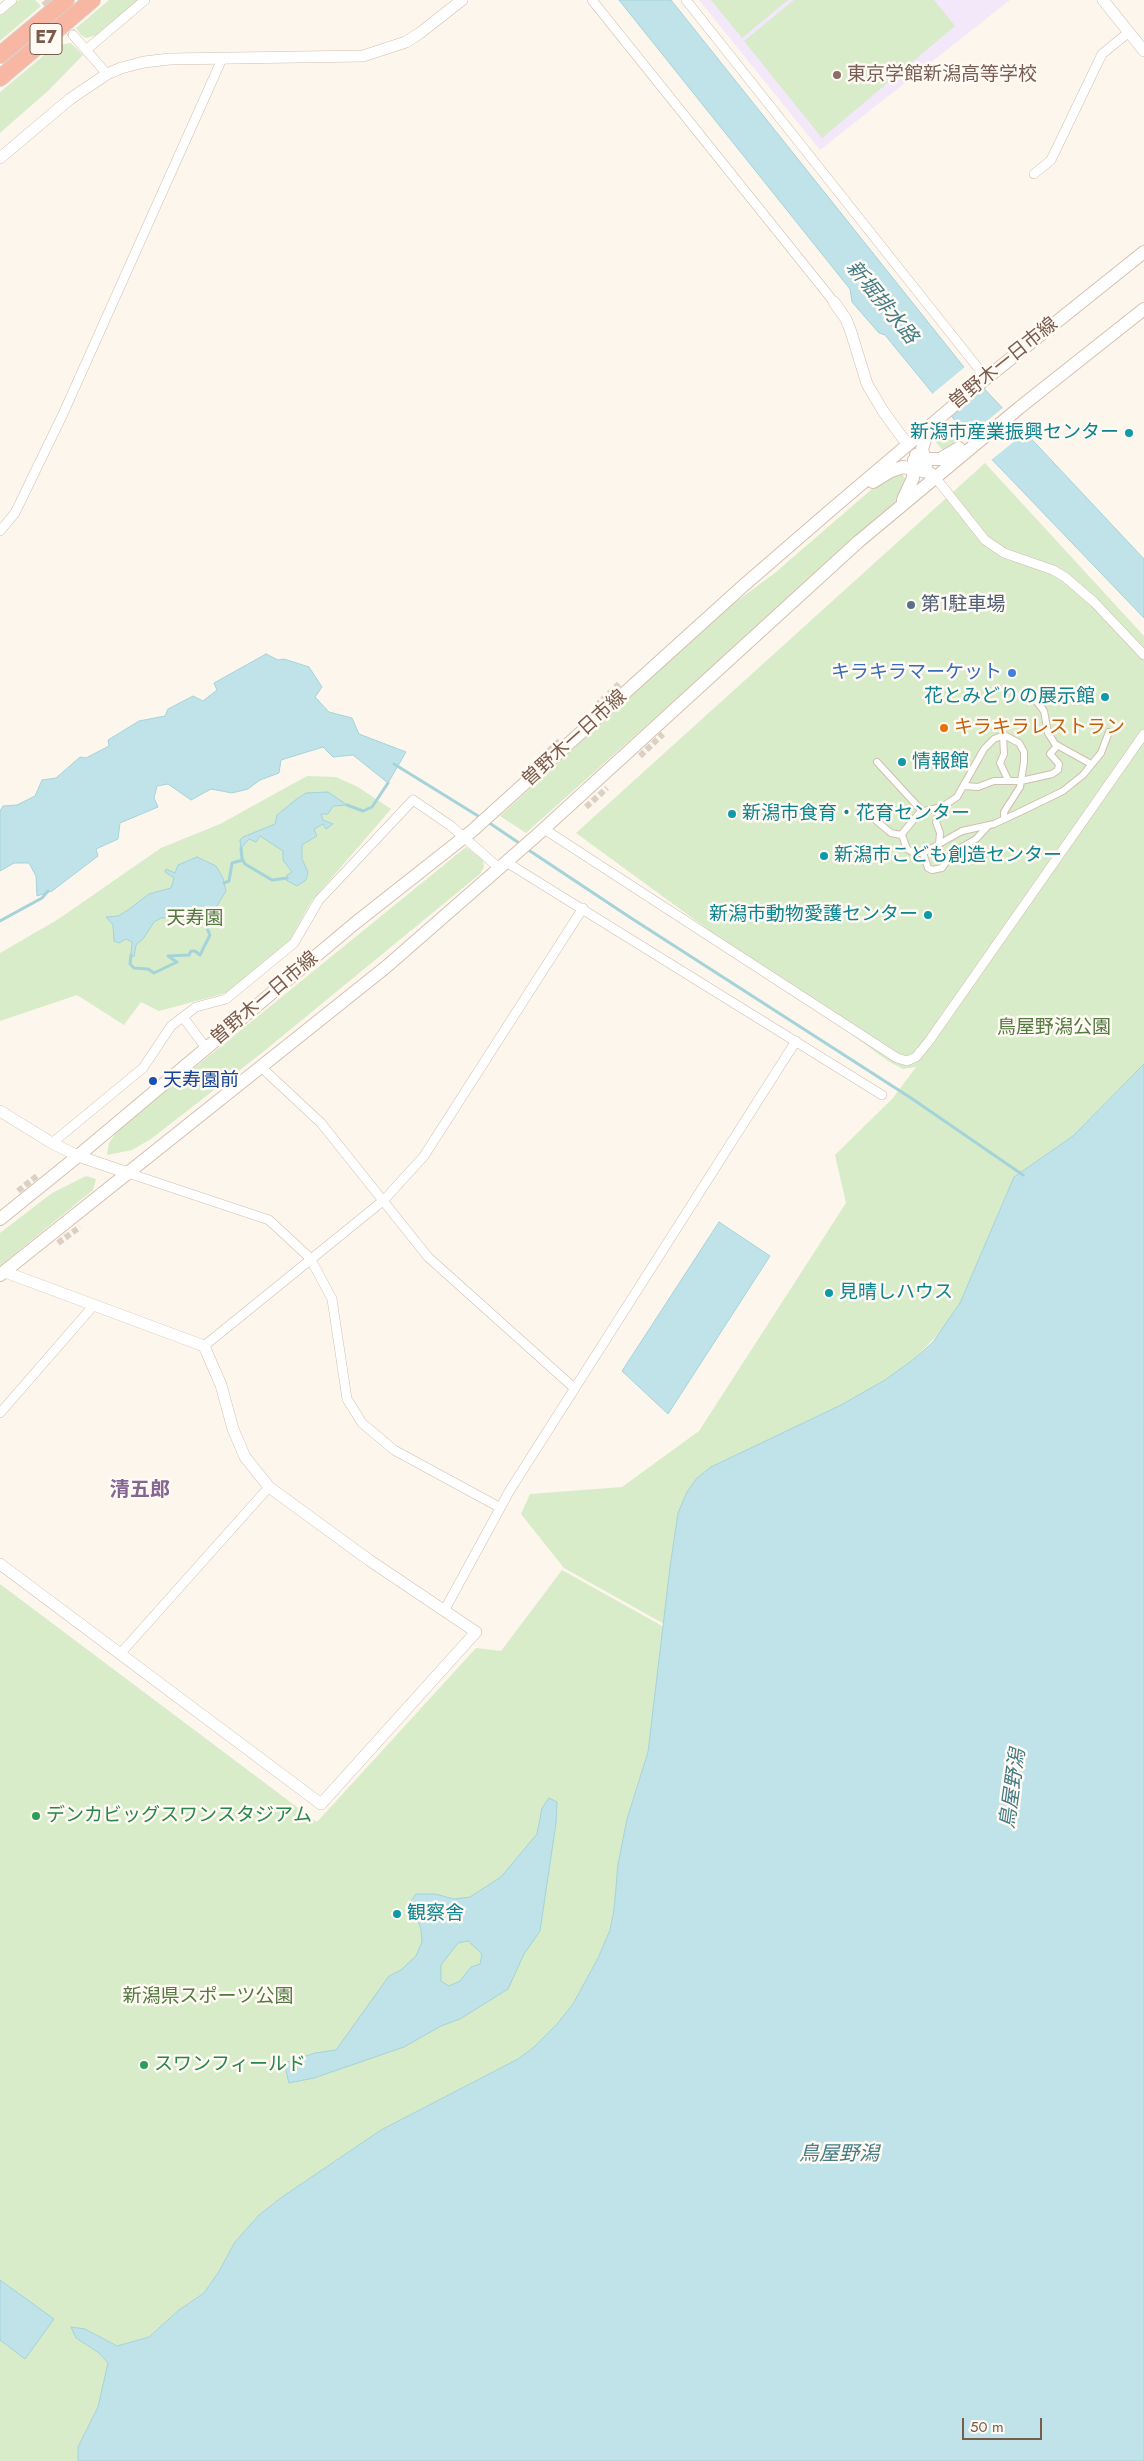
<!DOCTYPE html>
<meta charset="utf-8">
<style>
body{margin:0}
#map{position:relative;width:1144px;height:2461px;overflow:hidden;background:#fdf6ec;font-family:Jost,sans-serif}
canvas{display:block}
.scale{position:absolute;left:962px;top:2418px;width:80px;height:22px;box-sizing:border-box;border:2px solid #7a5c4d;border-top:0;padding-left:6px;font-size:15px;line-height:18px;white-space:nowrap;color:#7a5c4d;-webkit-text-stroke:4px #fffaf3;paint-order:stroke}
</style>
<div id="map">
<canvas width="1144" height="2461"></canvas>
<div class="scale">50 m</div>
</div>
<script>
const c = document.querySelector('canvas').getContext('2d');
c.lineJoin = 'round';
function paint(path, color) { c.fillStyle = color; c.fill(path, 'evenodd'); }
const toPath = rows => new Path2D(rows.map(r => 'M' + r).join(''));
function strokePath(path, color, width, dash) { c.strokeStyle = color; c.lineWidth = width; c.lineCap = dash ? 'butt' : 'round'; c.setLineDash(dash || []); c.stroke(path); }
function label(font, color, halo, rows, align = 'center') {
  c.font = font + ' Jost,"Noto Sans JP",sans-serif'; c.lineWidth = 5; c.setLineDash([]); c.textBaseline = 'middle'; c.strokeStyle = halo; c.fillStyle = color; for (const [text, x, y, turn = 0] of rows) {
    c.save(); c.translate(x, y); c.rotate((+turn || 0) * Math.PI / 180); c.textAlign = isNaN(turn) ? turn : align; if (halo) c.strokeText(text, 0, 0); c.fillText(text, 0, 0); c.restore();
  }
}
paint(toPath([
 [699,0,1010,0,820,150]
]), '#f3e8fa');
paint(toPath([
 [19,0,35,0,41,6,0,41,0,15],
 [109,0,138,0,97,35,86,38,81,35,76,28],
 [711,0,788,0,742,38],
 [794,0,934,0,955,26,822,138,744,41],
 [71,43,83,55,49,90,0,133,0,92,55,46],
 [942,423,960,441,944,452,931,436],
 [985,463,1144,636,1144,1064,1073,1136,1014,1177,960,1303,945,1327,914,1359,885,1380,841,1405,712,1467,697,1478,678,1513,664,1624,564,1568,521,1514,530,1494,622,1487,699,1431,846,1203,835,1155,893,1098,916,1067,903,1069,888,1061,576,833],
 [901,473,908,482,893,505,526,833,500,816,725,610,776,572,873,488],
 [307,776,336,777,358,787,391,809,311,902,290,940,230,992,159,1011,141,1002,124,1025,77,995,0,1021,0,953,57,920,161,848,220,824],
 [466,847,483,860,484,867,480,874,263,1052,151,1139,132,1150,107,1155,109,1143,118,1130],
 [86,1176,96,1179,93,1190,0,1266,0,1233,52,1193],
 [562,1570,664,1627,648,1752,627,1819,618,1864,614,1910,610,1930,598,1958,573,2004,557,2024,534,2047,518,2059,381,2130,282,2197,259,2215,235,2242,218,2273,204,2293,179,2310,149,2337,117,2346,85,2329,76,2338,99,2353,108,2363,108,2371,98,2407,78,2447,78,2461,0,2461,0,1584,317,1822,476,1648,501,1651]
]), '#d8ecc9');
const water = toPath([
 [619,0,671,0,963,366,1144,559,1144,618,957,423,885,335,879,333,852,302,850,289,619,0],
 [266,654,278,660,284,659,309,667,322,687,315,697,329,712,352,718,359,734,406,752,388,783,353,755,333,757,323,747,281,760,279,773,260,780,248,789,232,793,211,789,191,800,168,784,157,786,154,798,158,807,120,823,118,839,96,849,98,856,52,891,37,896,36,876,29,863,14,863,0,871,0,811,3,806,17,805,35,796,42,780,56,778,80,757,86,758,109,746,108,740,139,721,165,716,168,709,193,696,203,701,217,690,214,683,266,654],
 [328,792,347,805,333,806,328,814,321,814,323,820,333,824,326,829,323,824,314,829,317,836,302,845,302,859,308,872,306,880,297,886,286,880,287,875,292,872,283,860,283,851,260,836,256,842,249,839,241,848,240,840,243,837,275,824,277,815,298,798,306,793,328,792],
 [197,857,216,866,223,878,226,891,212,914,199,918,193,925,180,917,161,918,154,922,143,939,136,945,134,957,131,955,132,942,126,939,119,943,114,941,113,925,106,917,118,916,128,910,149,894,171,888,174,878,165,872,166,869,175,873,178,865,197,857],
 [1144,1064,1144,2461,78,2461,78,2447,98,2407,108,2363,99,2353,76,2338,71,2327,85,2329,117,2346,149,2337,179,2310,204,2293,218,2273,235,2242,259,2215,282,2197,381,2130,518,2059,534,2047,557,2024,573,2004,598,1958,610,1930,614,1910,618,1864,627,1819,648,1752,670,1567,678,1513,687,1492,697,1478,711,1467,841,1405,885,1380,914,1359,933,1342,960,1303,1014,1177,1073,1136,1144,1064],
 [719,1222,770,1256,668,1414,622,1371,719,1222],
 [549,1798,557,1802,556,1823,540,1931,524,1954,508,1989,460,2019,441,2026,404,2047,314,2078,289,2083,284,2063,315,2053,336,2050,389,1976,401,1970,416,1956,422,1942,421,1929,411,1901,416,1894,435,1894,454,1899,470,1897,501,1877,537,1834,542,1808,549,1798],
 [468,1941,482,1954,480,1964,471,1967,460,1981,449,1986,441,1981,441,1965,458,1943,468,1941],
 [0,2280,54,2319,25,2359,0,2340,0,2280]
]);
paint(water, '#bfe3e8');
strokePath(water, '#a5d3da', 1);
paint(toPath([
 [966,366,986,387,949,417,931,395],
 [1004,407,1027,431,990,461,967,437]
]), '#fdf6ec');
strokePath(toPath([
 [394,764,483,819],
 [347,805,363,811,372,807,388,783],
 [488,822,522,845],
 [241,848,242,859,245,864,272,880,287,878],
 [527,849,631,918,911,1098,1023,1175],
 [224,883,229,881,232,863,243,860],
 [0,921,42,898,48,891],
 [131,955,130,964,134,968,148,969,154,973,177,962,168,956,189,955,191,951,195,951,200,955,210,935,206,926,212,914]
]), '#a5d3da', 3);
strokePath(toPath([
 [596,706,619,684],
 [640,756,663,734],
 [542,757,562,739],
 [586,807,607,788],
 [18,1191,38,1175],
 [58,1243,80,1227]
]), '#dcd0c4', 6, [6, 3]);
strokePath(toPath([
 [45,0,73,35]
]), '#dcd0c4', 9, [9, 4.5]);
const pedestrian = toPath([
 [1030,693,1044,711,1048,733,1055,744,1091,764],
 [1035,699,1049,690,1073,691],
 [1003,735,1004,754,1000,763,1008,780],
 [877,762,922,811],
 [965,786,978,787,994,781,1021,781,1052,774,1058,770,1059,764,1050,754,1057,746],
 [860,812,873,818,891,833,901,835,920,812,942,807,957,797,984,749,994,739,1004,735,1019,743,1024,752,1024,762,1020,787,1004,812,1004,819],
 [902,835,907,849,914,853,923,853,962,831,994,824,1024,810,1063,791,1083,775,1101,753,1109,732],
 [939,844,940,833,936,822,942,807],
 [923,853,928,868,932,870,942,868,952,853,976,839,988,826]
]);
const minor = toPath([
 [592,0,834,302],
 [686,0,986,378],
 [0,10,12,0],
 [73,35,107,74],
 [86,50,145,0],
 [1034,174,1051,160,1102,54,1129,32],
 [935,477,985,540,1004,553,1053,570,1065,577,1094,602,1144,655],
 [0,531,15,513,63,414,222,59],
 [544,829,897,1058,907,1061,916,1057,929,1041,1144,734],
 [506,862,882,1095],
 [183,1017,206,1048],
 [261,1067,321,1123,428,1257,573,1387],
 [52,1143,143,1068,171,1026,196,1007,226,999,294,943,319,900,413,800,451,826,499,868],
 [128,1173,269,1220,310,1258,332,1299,347,1399,362,1423,394,1450,499,1507],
 [204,1346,384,1200,424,1156,583,908],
 [0,1413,94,1305],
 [444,1611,510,1490,796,1041],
 [120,1654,269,1487]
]);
const tertiary = toPath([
 [1103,0,1144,51],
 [0,158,70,99,107,74,121,68,144,62,170,59,363,56,406,42,420,33,462,0],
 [834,302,846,319,851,332,867,384,883,411,907,444],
 [0,1111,52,1143,78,1156,128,1173],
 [0,1564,321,1804,476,1632,369,1560,269,1487,245,1457,233,1429,221,1385,204,1346,5,1272]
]);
const secondary = toPath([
 [916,455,926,459,940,459,959,448],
 [926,465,922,449,929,427],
 [873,482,891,471,903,467,928,472,935,477],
 [903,500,913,478,914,460],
 [0,1219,78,1156,354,924,472,831,743,586,832,509,984,380,1144,252],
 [0,1275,386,967,536,836,858,542,1019,408,1144,309]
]);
const motorway = toPath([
 [0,55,66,0],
 [0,78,92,0]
]);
strokePath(pedestrian, '#d1beb0', 8);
strokePath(minor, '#d1beb0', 10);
strokePath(tertiary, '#d1beb0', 12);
strokePath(secondary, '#d6c0b0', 14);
strokePath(motorway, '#dad1cd', 18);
strokePath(pedestrian, '#fff', 6);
strokePath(minor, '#fff', 9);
strokePath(tertiary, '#fff', 11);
strokePath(secondary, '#fff', 12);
strokePath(motorway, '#f7b7a3', 16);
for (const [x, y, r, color] of [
 [837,75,5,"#8d6e63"],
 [1129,433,5,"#0f9aa8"],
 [911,605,5,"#5c6f8a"],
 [1012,673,5,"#3f7fe0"],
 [1105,697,5,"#0f9aa8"],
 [944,728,5,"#e8710a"],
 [902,762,5,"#0f9aa8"],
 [732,814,5,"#0f9aa8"],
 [824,856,5,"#0f9aa8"],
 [928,915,5,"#0f9aa8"],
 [153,1081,5,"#1a4fb4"],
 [829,1293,5,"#0f9aa8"],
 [36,1816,5,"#2e9e5b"],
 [397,1914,5,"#0f9aa8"],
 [144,2065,5,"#2e9e5b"]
]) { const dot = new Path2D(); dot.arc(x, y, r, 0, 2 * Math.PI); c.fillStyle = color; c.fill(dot); strokePath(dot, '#fffaf3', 2); }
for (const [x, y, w] of [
 [46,39,32]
]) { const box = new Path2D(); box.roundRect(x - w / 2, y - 15.5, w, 31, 4); c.fillStyle = '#fffaf3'; c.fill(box); strokePath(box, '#7a5c4d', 1); }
label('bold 18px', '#7a5c4d', null, [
 ["E7",46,39]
]);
label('19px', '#785e54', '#fffaf3', [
 ["東京学館新潟高等学校",847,75]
], 'left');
label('19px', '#7a5c4d', '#fffaf3', [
 ["曽野木一日市線",1004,364,-39],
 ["曽野木一日市線",575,739,-42],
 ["曽野木一日市線",265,999,-40]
]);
label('19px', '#0d838f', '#fffaf3', [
 ["新潟市産業振興センター",1119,433,"right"],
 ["花とみどりの展示館",1095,697,"right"],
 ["情報館",912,762],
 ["新潟市食育・花育センター",742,814],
 ["新潟市こども創造センター",834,856],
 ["新潟市動物愛護センター",918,915,"right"],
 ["見晴しハウス",839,1293],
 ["観察舎",407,1914]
], 'left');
label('19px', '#4e5e75', '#fffaf3', [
 ["第1駐車場",921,605]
], 'left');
label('19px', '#366cbe', '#fffaf3', [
 ["キラキラマーケット",1002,673]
], 'right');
label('19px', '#c56008', '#fffaf3', [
 ["キラキラレストラン",954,728]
], 'left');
label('19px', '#537a41', '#fffaf3', [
 ["天寿園",195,919],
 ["鳥屋野潟公園",1054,1028],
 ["新潟県スポーツ公園",208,1997]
]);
label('19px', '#164399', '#fffaf3', [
 ["天寿園前",163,1081]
], 'left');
label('19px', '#27864d', '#fffaf3', [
 ["デンカビッグスワンスタジアム",46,1816],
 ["スワンフィールド",154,2065]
], 'left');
label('italic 20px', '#437c86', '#fffaf3', [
 ["新堀排水路",881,303,51],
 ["鳥屋野潟",1014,1789,-82],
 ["鳥屋野潟",839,2155]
]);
label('bold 20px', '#846695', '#fffaf3', [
 ["清五郎",140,1491]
]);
</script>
